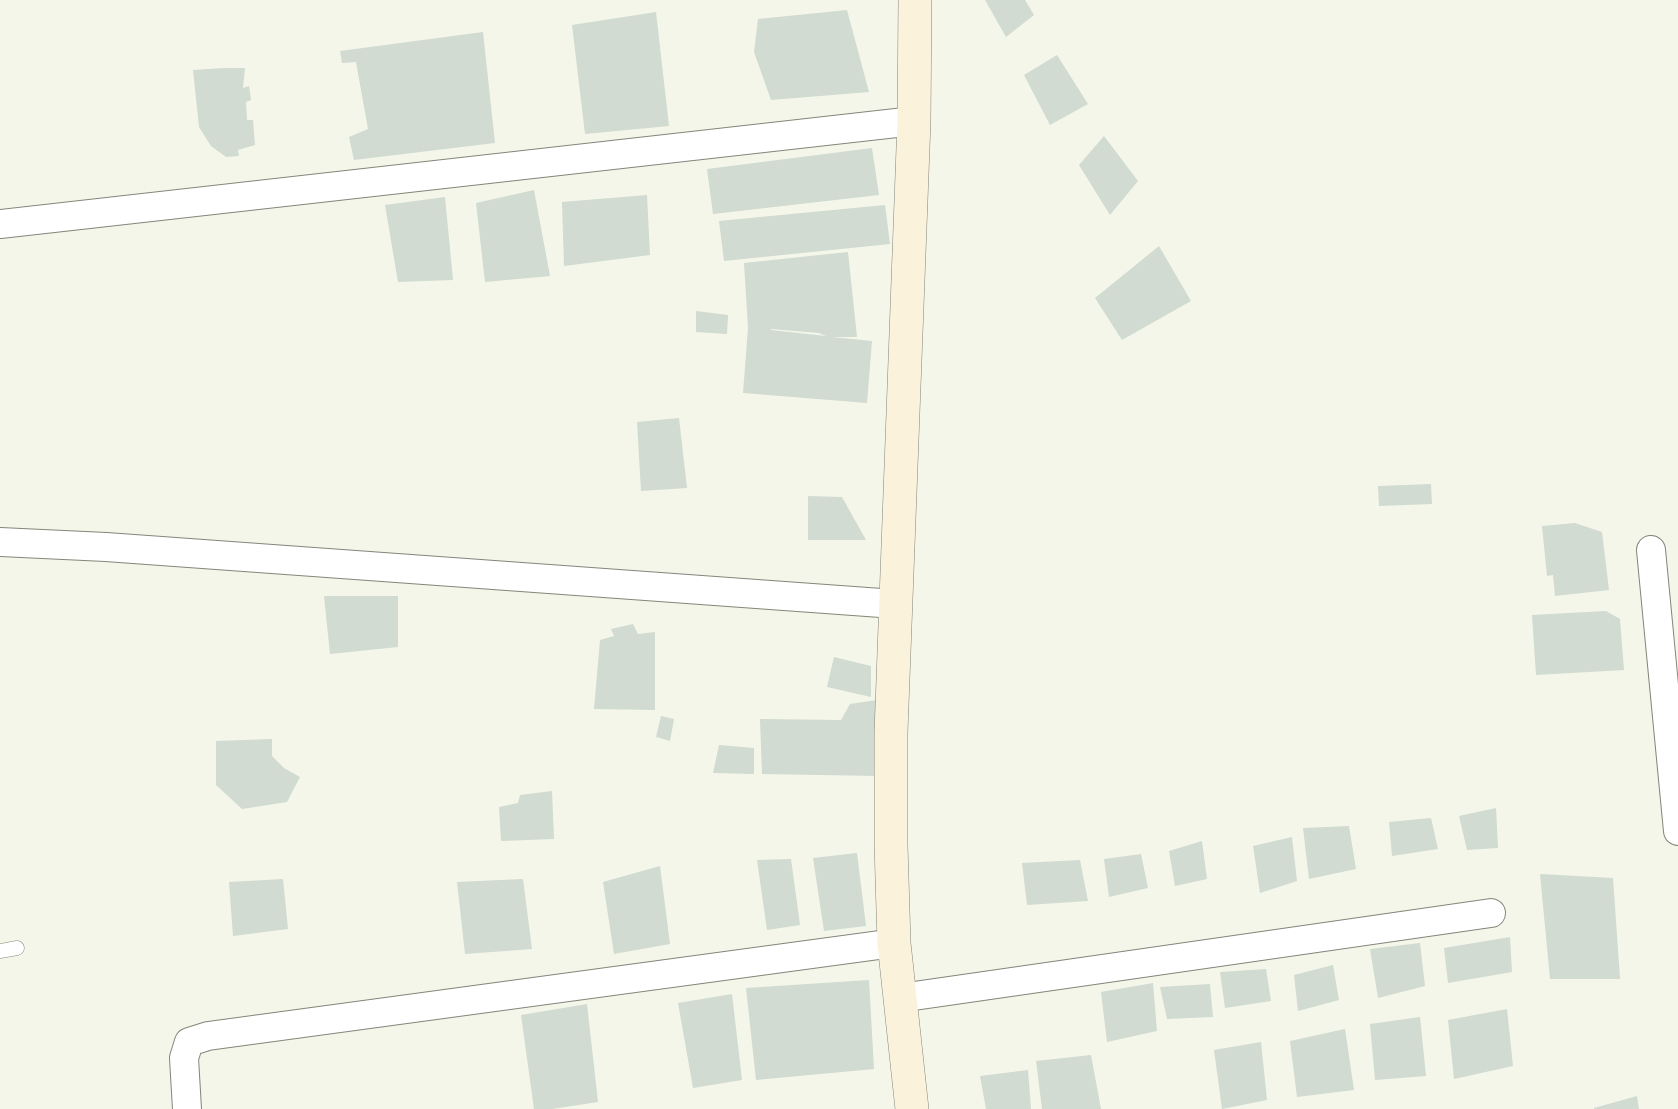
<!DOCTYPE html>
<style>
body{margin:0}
canvas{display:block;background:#f3f6e8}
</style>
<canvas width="1678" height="1109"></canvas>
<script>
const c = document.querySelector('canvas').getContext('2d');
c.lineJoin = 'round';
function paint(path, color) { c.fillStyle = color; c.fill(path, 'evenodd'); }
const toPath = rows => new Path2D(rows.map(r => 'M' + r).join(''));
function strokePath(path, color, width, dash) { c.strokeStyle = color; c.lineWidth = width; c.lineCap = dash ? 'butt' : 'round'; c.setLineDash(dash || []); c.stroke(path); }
paint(toPath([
 [985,0,1025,0,1034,15,1006,37],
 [847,10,869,92,771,100,754,52,758,19],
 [656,12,669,126,585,134,572,25],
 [483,32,495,143,354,160,349,137,368,129,356,62,342,63,340,51],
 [1057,55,1088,104,1050,125,1024,75],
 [224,68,245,68,243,88,249,86,251,100,246,102,247,120,253,120,255,145,238,150,239,156,226,157,211,146,199,127,193,70],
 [1104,136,1138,181,1110,215,1079,165],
 [872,148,879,195,713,214,707,169],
 [534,190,550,276,485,282,476,203],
 [647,195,650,255,564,266,562,202],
 [445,197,453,280,398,282,385,205],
 [885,205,890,244,724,261,719,221],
 [1159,246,1191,301,1122,340,1095,298],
 [848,252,857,337,832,337,872,341,867,403,743,393,748,328,744,263],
 [771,329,819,333,826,336,771,330],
 [696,311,728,315,727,334,696,332],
 [679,418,687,488,641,491,637,422],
 [1431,484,1432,504,1379,506,1378,486],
 [808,496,842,497,866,540,808,540],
 [1575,523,1602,532,1609,590,1555,596,1553,575,1547,576,1542,526],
 [324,596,398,596,398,647,330,654],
 [1606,611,1620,619,1624,670,1536,675,1532,615],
 [633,624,638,634,655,632,655,710,594,709,600,640,614,636,611,629],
 [834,657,871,666,871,697,827,687],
 [877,700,878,776,762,774,760,719,841,720,850,704],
 [661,716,674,719,670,741,656,737],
 [272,739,272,756,284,768,300,777,287,802,242,809,216,785,216,741],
 [719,745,754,748,754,774,713,773],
 [552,791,554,839,501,841,499,807,518,803,520,795],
 [1496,808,1498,848,1467,850,1459,816],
 [1431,818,1438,849,1392,856,1389,822],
 [1349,826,1356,869,1309,879,1303,828],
 [1292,837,1297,881,1260,893,1253,846],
 [1202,841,1207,879,1175,886,1169,851],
 [857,853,866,926,824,931,813,858],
 [1141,854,1148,888,1109,897,1104,859],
 [791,859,800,925,767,930,757,860],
 [1080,860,1088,901,1027,905,1022,863],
 [660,866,670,944,614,954,603,882],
 [1540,874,1613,878,1620,979,1550,979],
 [283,879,288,929,233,936,229,882],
 [523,879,532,949,465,954,457,882],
 [1510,937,1512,972,1448,983,1444,948],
 [1420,943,1425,986,1378,998,1370,949],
 [1333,965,1339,1000,1298,1011,1294,975],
 [1266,969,1271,1001,1225,1008,1220,972],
 [869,980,874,1069,756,1080,746,988],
 [1153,983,1157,1031,1107,1042,1101,992],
 [1210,984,1213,1017,1167,1019,1160,987],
 [732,994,742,1080,693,1088,678,1003],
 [587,1004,598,1102,552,1109,534,1109,521,1015],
 [1507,1009,1513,1066,1454,1079,1448,1020],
 [1420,1017,1426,1076,1375,1080,1370,1024],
 [1345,1029,1354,1090,1297,1097,1290,1041],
 [1261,1042,1267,1100,1222,1109,1214,1050],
 [1091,1055,1101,1109,1042,1109,1036,1061],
 [1028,1070,1031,1109,986,1109,980,1076],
 [1637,1096,1639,1109,1594,1109,1594,1108]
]), '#d1dbd1');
const lane = toPath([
 [0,951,17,948]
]);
const street = toPath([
 [0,224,914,121],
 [0,542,106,547,895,604],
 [1651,550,1678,831],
 [900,998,1491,913],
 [187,1109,184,1058,189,1042,208,1036,894,943]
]);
const secondary = toPath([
 [912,1109,894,943,891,845,891,732,914,121,915,0]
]);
strokePath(lane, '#84867a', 15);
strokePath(street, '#84867a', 30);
strokePath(secondary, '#84867a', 34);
strokePath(lane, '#fff', 14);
strokePath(street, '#fff', 28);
strokePath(secondary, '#fbf2dc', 33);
</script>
